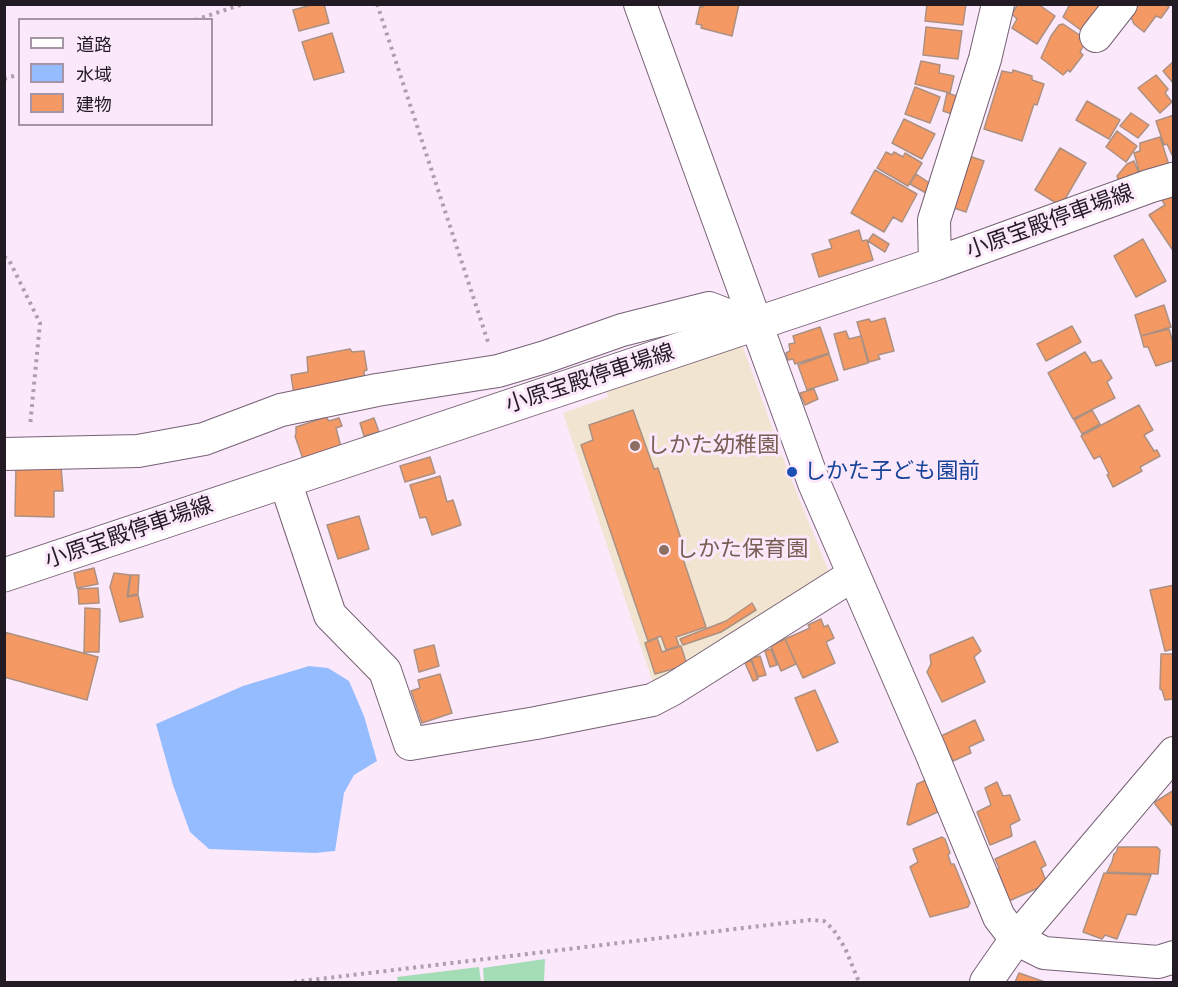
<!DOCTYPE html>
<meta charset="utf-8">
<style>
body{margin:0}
#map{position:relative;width:1178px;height:987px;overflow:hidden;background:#fce8fb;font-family:Karla,"Noto Sans JP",sans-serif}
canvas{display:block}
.frame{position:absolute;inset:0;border:6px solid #231b23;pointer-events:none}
.legend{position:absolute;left:18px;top:18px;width:195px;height:108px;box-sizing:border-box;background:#fce8fb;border:2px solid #a596a5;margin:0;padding:8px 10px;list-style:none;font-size:18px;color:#231b23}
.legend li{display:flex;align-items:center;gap:12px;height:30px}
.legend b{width:30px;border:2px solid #a596a5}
</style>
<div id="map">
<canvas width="1178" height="987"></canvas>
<div class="frame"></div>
<ul class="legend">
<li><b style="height:8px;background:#fff"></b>道路</li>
<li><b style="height:16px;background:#95bcfe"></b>水域</li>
<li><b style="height:16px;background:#f59964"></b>建物</li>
</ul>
</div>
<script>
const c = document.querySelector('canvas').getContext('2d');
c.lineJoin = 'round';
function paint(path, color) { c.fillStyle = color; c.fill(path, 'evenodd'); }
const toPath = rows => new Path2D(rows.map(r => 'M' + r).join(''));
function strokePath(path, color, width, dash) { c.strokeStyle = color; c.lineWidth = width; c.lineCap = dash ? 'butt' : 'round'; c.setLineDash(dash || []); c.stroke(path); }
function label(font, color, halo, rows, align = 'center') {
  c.font = font + ' Karla,"Noto Sans JP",sans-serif'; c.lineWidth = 6; c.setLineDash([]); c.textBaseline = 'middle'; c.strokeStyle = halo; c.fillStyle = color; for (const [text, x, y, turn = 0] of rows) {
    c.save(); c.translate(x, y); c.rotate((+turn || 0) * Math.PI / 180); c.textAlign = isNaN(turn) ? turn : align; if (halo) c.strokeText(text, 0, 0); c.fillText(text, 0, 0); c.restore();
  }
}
paint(toPath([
 [738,346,743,347,786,466,831,577,654,686,563,413,608,397,607,392]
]), '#f1e4d0');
paint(toPath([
 [545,959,544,982,484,982,483,968],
 [479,967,481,982,398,982,397,977]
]), '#a3dcb5');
paint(toPath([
 [309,666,328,668,349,681,364,716,377,761,354,775,344,793,335,851,315,853,209,849,190,832,173,785,156,724,243,686]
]), '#95bcfe');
const building = toPath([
 [315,4,324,4,329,23,299,31,293,10,315,4],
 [703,4,739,4,732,36,701,28,702,25,696,24,700,6,703,7,703,4],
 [927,4,966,4,963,25,925,21,927,4],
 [1018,4,1038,4,1055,16,1037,44,1012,28,1017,19,1012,14,1018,4],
 [1070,4,1104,4,1085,33,1063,17,1070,4],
 [1139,4,1165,4,1169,7,1161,18,1156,16,1144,32,1134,24,1130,15,1139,4],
 [1063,24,1081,36,1079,39,1085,43,1080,52,1083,55,1070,72,1068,70,1063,75,1041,58,1051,36,1059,25,1063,24],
 [926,27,962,31,958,59,923,55,926,27],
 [332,33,344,72,314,80,302,42,332,33],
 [921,61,940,65,939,73,954,76,950,93,915,84,921,61],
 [1174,61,1174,84,1163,71,1174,61],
 [1013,70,1032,76,1032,80,1044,84,1037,105,1034,104,1022,141,984,129,1002,71,1012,73,1013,70],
 [1156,75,1168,89,1165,93,1172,102,1160,113,1138,88,1156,75],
 [915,87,940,97,930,123,905,114,915,87],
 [947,93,960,97,955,115,943,111,947,93],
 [1087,101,1120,120,1109,139,1076,120,1087,101],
 [1131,113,1149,125,1138,138,1120,126,1131,113],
 [1174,115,1174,154,1172,155,1167,144,1164,145,1156,121,1174,115],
 [904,119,935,134,922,159,892,143,904,119],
 [1117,131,1137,146,1126,162,1106,147,1117,131],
 [1160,137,1169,165,1140,174,1134,153,1140,151,1140,143,1160,137],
 [1060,148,1086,163,1061,206,1035,190,1060,148],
 [886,152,892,155,894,152,903,157,905,153,922,163,908,186,877,168,886,152],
 [966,155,984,161,966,212,948,206,966,155],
 [1134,161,1141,179,1120,186,1117,176,1127,164,1134,161],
 [875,170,917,194,902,222,893,217,884,232,851,213,875,170],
 [916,174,931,184,926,193,910,184,916,174],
 [1174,193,1174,252,1149,215,1165,205,1162,200,1174,193],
 [859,230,862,241,867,240,873,260,819,277,812,254,832,248,829,240,859,230],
 [873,234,889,244,885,252,868,241,873,234],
 [1143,239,1166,281,1136,297,1114,256,1143,239],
 [1164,305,1171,327,1141,336,1135,315,1164,305],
 [885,318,894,351,878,355,880,359,869,362,857,322,869,319,871,322,885,318],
 [1072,326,1081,342,1046,361,1037,344,1072,326],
 [820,327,829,353,795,364,793,359,788,360,786,353,790,351,789,344,795,343,793,336,820,327],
 [1169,329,1174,346,1174,360,1156,366,1148,347,1144,347,1141,336,1169,329],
 [846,331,849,339,861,336,868,363,844,370,834,334,846,331],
 [350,349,352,352,364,351,367,370,364,371,365,385,294,395,291,375,308,372,307,357,350,349],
 [1085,352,1092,363,1101,360,1112,378,1107,382,1115,398,1073,419,1048,373,1085,352],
 [829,354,838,380,807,390,798,365,829,354],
 [814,389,818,399,805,405,800,393,814,389],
 [1139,405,1153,430,1144,435,1154,451,1157,450,1160,456,1140,467,1142,471,1113,487,1107,475,1109,474,1100,456,1094,459,1081,436,1139,405],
 [633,410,654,469,658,468,684,548,680,550,706,627,676,637,679,646,666,650,661,636,648,641,581,445,593,440,589,425,633,410],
 [1092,410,1100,424,1082,434,1074,420,1092,410],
 [326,417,329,421,339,418,342,426,336,428,341,447,303,459,295,436,296,434,296,427,326,417],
 [374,418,379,432,364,436,360,423,374,418],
 [430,457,435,473,405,482,400,466,430,457],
 [16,466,61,466,63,491,54,491,54,517,15,516,16,466],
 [440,476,447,502,453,500,461,525,432,535,426,517,420,518,410,485,440,476],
 [359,516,369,549,338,559,327,525,359,516],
 [94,568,98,584,77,588,74,573,94,568],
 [114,573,130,575,127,597,138,595,143,617,120,622,110,587,114,573],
 [131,575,139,575,138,594,128,596,131,575],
 [1174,585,1174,649,1165,651,1150,590,1174,585],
 [98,588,99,603,79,604,78,589,98,588],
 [752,603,756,610,721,632,683,645,680,639,726,621,752,603],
 [85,608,100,609,99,652,84,652,85,608],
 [821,619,824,627,828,625,834,638,826,642,835,663,803,678,785,639,810,628,808,625,821,619],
 [4,632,98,657,87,700,4,677,4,632],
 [973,637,981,651,974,657,985,682,942,702,927,672,931,664,930,655,973,637],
 [657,638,662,652,681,646,687,665,655,674,645,643,657,638],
 [785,639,796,664,781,671,771,646,785,639],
 [434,645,439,666,419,672,414,650,434,645],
 [771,649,777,665,770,667,765,651,771,649],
 [1161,654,1174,654,1174,699,1165,700,1162,690,1160,689,1161,654],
 [760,656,766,675,758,677,751,658,760,656],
 [751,660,758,679,753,681,745,663,751,660],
 [440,674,452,713,422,723,411,691,420,688,418,680,440,674],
 [815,690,838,742,817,751,795,698,815,690],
 [975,720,984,740,969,747,971,753,953,761,941,736,975,720],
 [926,780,940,811,909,825,907,824,917,784,926,780],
 [997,782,1003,796,1010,795,1020,820,1010,825,1012,836,990,845,977,812,991,805,985,788,997,782],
 [1174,790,1174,828,1155,804,1155,802,1174,790],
 [942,837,945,839,950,853,948,855,951,864,954,864,970,903,968,907,930,917,910,867,918,862,913,849,942,837],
 [1035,841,1046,865,1041,868,1047,884,1009,901,997,870,999,868,995,859,1035,841],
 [1118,847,1157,847,1160,850,1158,874,1107,872,1112,862,1114,854,1116,853,1118,847],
 [1104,873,1151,875,1136,915,1127,914,1117,939,1105,935,1102,939,1083,932,1104,873],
 [1019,973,1045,982,1015,982,1019,973]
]);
paint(building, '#f59964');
strokePath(building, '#ac9081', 1.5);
const minor = toPath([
 [640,4,814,483,930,750,999,917,1016,939,1044,953,1158,962,1174,957],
 [1096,36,1121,4],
 [935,264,934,220,985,59,998,4],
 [4,454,138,451,204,439,281,410,377,390,498,371,545,357,622,330,709,308,753,325],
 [285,481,330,615,385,671,410,744,536,723,652,700,673,689,853,575],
 [986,982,1016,939,1174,753]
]);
const major = toPath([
 [4,575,935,264,1150,186,1174,179]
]);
strokePath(minor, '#766175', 34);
strokePath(major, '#766175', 35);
strokePath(toPath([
 [377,4,489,345],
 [195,20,243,4],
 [4,79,20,74],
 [4,257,9,260,40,323,30,426],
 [294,982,810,920,824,921,833,929,845,948,859,982]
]), '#ae9fae', 4, [3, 4.5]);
strokePath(minor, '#fff', 32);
strokePath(major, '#fff', 33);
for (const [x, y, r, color] of [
 [635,446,6,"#8d6e63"],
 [792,472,6,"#1a4fb4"],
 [664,550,6,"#8d6e63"]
]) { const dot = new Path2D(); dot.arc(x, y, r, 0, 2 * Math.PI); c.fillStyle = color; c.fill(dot); strokePath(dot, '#fce8fb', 2); }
label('22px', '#231b23', '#fce8fb', [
 ["小原宝殿停車場線",1050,222,-20],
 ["小原宝殿停車場線",590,379,-18],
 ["小原宝殿停車場線",129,533,-19]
]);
label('22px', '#785e54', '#fce8fb', [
 ["しかた幼稚園",647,446],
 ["しかた保育園",676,550]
], 'left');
label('22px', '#164399', '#fce8fb', [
 ["しかた子ども園前",804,472]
], 'left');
</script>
